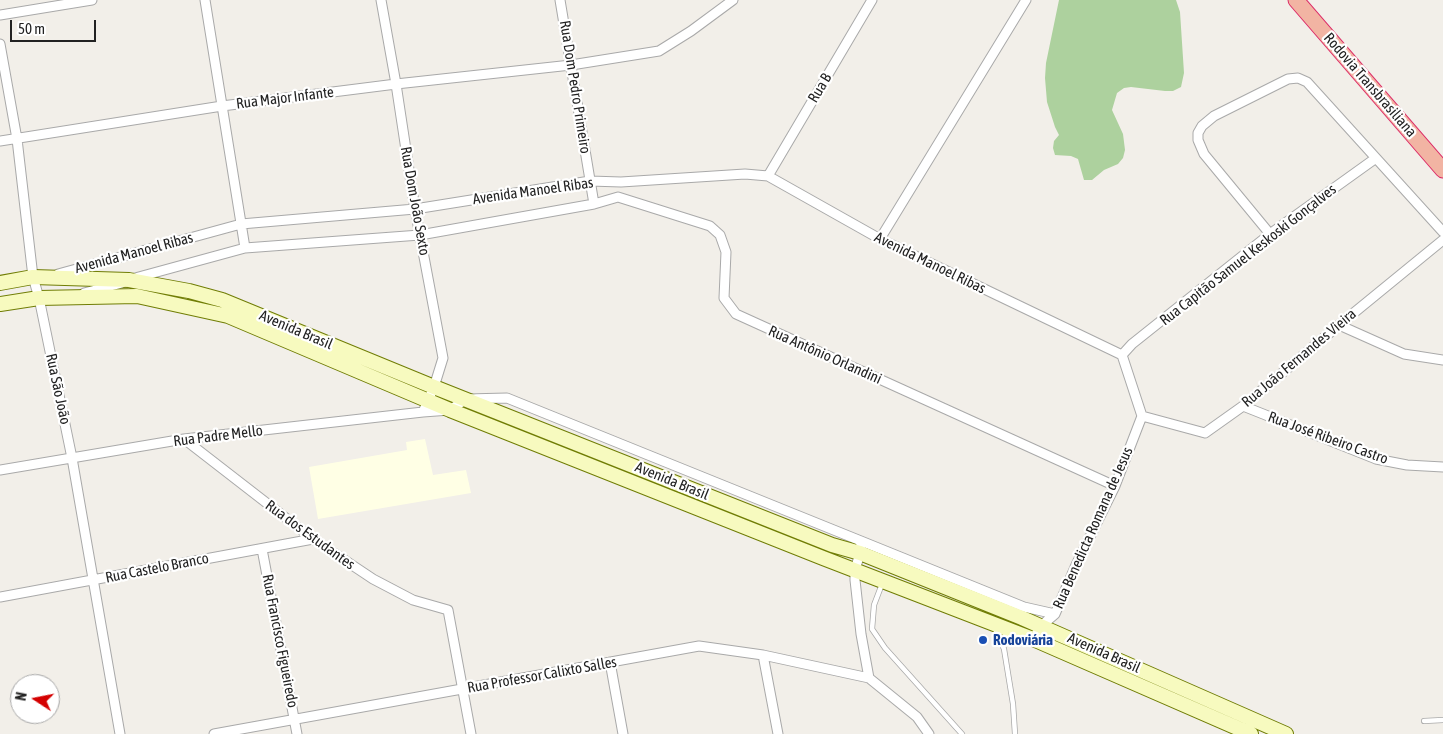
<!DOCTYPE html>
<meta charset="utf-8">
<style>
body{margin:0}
#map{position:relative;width:1443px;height:734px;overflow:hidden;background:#f2efe9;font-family:"Asap Condensed",sans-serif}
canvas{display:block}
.north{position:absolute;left:10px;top:674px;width:50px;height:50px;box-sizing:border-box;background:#fff;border:1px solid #a7a7a7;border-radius:50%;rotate:281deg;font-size:14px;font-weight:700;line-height:20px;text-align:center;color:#222}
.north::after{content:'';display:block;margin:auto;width:18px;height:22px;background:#d40000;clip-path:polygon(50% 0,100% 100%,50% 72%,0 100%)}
.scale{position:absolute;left:10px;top:20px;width:86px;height:22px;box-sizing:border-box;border:2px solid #222;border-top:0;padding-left:6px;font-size:15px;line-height:18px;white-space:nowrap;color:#222;-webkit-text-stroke:4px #fff;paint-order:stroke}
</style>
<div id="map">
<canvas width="1443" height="734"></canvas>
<div class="north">N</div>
<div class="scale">50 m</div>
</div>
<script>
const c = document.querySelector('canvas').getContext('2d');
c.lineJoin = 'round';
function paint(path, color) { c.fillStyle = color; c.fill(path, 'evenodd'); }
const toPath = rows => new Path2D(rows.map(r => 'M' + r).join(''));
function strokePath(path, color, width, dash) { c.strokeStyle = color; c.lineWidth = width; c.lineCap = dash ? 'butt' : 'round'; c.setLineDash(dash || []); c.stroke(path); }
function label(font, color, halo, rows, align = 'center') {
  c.font = font + ' "Asap Condensed",sans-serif'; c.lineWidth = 4.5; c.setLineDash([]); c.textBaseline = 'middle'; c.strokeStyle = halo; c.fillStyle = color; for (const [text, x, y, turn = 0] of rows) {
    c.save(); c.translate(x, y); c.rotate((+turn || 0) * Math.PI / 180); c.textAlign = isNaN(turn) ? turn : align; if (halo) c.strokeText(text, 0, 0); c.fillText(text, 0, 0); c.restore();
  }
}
paint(toPath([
 [425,439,433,475,466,470,471,493,318,519,309,467,407,450,406,442]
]), '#ffffe5');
paint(toPath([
 [1059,0,1176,0,1180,12,1184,73,1181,87,1173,91,1165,91,1131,87,1124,88,1117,93,1112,110,1123,134,1125,150,1123,158,1118,164,1104,170,1092,180,1084,180,1078,159,1071,156,1055,155,1053,148,1054,141,1059,135,1055,127,1047,102,1045,78,1046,63]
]), '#add19e');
const service = toPath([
 [882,584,874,605,872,629,885,648,962,734],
 [995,628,1004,649,1013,704,1015,734],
 [1424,721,1443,720]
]);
const minor = toPath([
 [205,0,245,248],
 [560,0,594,204],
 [0,15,92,0],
 [0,44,17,139,33,277,39,298,72,458,120,734],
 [0,141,222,106,396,84,571,65,659,51,691,31,733,0],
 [768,176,872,0],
 [1270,234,1204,154,1198,140,1198,133,1202,126,1214,116,1288,79,1298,78,1307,82,1443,232],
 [880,239,1026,0],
 [58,274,241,224,415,209,590,181,621,182,745,174,768,176,880,239,1122,355],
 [135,278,245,248,420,235,594,204,618,197,710,226,720,235,726,252,724,298,736,314,1115,486],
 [84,293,122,283],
 [1339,325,1404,354,1443,360],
 [1122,355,1132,344,1270,234,1376,158],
 [1243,406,1376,459,1407,465,1443,467],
 [423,412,450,410,466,399,507,398,861,541,860,553,855,570,855,580,861,634,869,678,917,717,929,734],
 [1142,416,1205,433,1243,406,1339,325,1443,240],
 [184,439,313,539,373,579,413,600,448,610,471,734],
 [0,470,184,439,423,412,434,387,443,358,415,209,396,84,381,0],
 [861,541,1024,607,1055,614],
 [262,549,297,734],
 [0,597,313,539],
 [1033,639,1041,626,1055,614,1076,565,1115,486,1142,416,1122,355],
 [763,655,778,734],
 [610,662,623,734],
 [214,734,699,646,763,655,869,678]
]);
const secondary = toPath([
 [0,283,33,277,129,280,189,291,222,300,434,387,832,545,860,553,1022,618,1286,734],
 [0,304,39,298,137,296,228,316,450,410,823,558,1033,639,1251,734]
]);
const trunk = toPath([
 [1296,0,1443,170]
]);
strokePath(service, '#a9a9a9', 6);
strokePath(minor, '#a9a9a9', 11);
strokePath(secondary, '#707d05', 16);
strokePath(trunk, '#dc2a67', 17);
strokePath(service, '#fff', 4.5);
strokePath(minor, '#fff', 9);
strokePath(secondary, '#f7fabf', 14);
strokePath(trunk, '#f2b4a3', 15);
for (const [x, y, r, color] of [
 [983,640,5,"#1a4fb4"]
]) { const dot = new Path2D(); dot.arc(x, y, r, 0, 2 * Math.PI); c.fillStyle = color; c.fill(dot); strokePath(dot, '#fff', 2); }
label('15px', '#222', '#fff', [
 ["Rodovia Transbrasiliana",1370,85,49],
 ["Rua Dom Pedro Primeiro",575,87,81],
 ["Rua B",820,88,-59],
 ["Rua Major Infante",285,98,-7],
 ["Avenida Manoel Ribas",533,191,-8],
 ["Rua Dom João Sexto",415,201,80],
 ["Avenida Manoel Ribas",134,253,-15],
 ["Rua Capitão Samuel Keskoski Gonçalves",1248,255,-38],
 ["Avenida Manoel Ribas",930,263,26],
 ["Avenida Brasil",296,330,23],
 ["Rua Antônio Orlandini",825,355,24],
 ["Rua João Fernandes Vieira",1299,358,-40],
 ["Rua São João",58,389,78],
 ["Rua Padre Mello",218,436,-7],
 ["Rua José Ribeiro Castro",1328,438,20],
 ["Avenida Brasil",672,481,22],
 ["Rua Benedicta Romana de Jesus",1093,528,-66],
 ["Rua dos Estudantes",310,535,36],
 ["Rua Castelo Branco",157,568,-11],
 ["Rua Francisco Figueiredo",280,641,79],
 ["Avenida Brasil",1104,653,24],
 ["Rua Professor Calixto Salles",542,675,-10]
]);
label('bold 15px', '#164399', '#fff', [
 ["Rodoviária",993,640]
], 'left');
</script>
